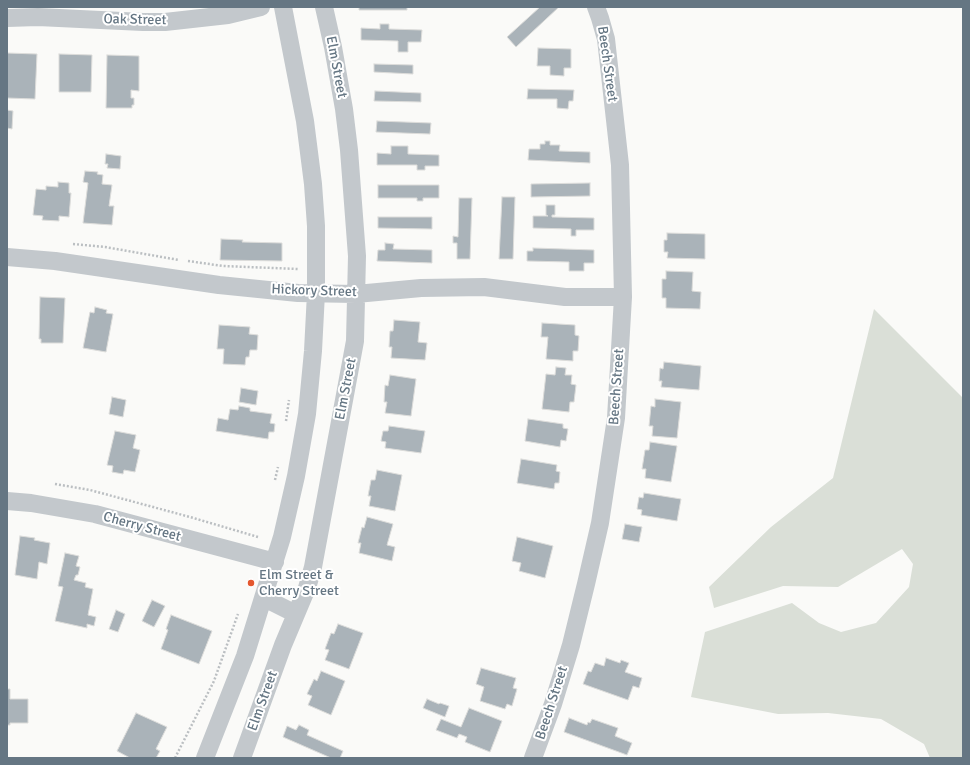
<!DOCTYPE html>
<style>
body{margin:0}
#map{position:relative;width:970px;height:765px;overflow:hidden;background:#fafaf8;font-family:Signika,sans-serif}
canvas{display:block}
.frame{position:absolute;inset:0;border:8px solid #657683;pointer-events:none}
</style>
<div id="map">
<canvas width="970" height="765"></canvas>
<div class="frame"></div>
</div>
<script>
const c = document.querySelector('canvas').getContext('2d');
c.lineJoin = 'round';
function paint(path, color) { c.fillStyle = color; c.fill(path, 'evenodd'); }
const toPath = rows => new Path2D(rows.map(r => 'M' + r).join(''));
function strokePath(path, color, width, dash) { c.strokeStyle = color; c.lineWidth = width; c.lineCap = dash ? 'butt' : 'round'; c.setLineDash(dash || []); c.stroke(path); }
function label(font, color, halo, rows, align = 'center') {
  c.font = font + ' Signika,sans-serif'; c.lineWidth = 4; c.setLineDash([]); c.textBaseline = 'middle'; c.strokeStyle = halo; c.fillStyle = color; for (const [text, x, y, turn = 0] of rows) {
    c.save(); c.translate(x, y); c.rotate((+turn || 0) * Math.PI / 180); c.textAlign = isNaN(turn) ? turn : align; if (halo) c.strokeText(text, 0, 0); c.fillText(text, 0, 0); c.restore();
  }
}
paint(toPath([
 [874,309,963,398,963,758,930,758,924,744,881,719,828,713,778,714,691,697,705,632,792,603,819,623,841,632,876,623,909,587,913,564,902,549,838,587,783,586,714,608,709,587,771,527,833,478]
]), '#dadfd7');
const building = toPath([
 [359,7,407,7,407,10,359,10,359,7],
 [540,7,559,7,516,47,507,37,540,7],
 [380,24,389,24,389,29,422,30,421,42,408,42,408,52,398,52,398,41,361,40,361,28,380,29,380,24],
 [538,48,571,49,571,68,564,68,564,76,550,75,550,66,537,66,538,48],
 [7,53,37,54,35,99,7,98,7,53],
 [59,54,92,55,91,92,59,92,59,54],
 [107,55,139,56,139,91,131,90,131,98,134,98,134,105,132,105,132,108,106,108,107,55],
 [374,64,413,65,413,74,374,72,374,64],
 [528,89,574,90,573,101,569,101,568,109,557,108,557,99,527,99,528,89],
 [375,91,421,93,421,102,374,101,375,91],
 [7,110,13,111,12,129,7,128,7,110],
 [377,121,431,123,430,134,376,132,377,121],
 [545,141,550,141,550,145,560,145,559,151,590,152,590,163,528,160,529,149,540,149,540,144,545,144,545,141],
 [391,146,408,146,408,154,439,155,439,166,425,166,425,170,417,170,417,165,377,165,377,153,391,154,391,146],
 [106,154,121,156,120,169,107,168,108,164,105,164,106,154],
 [85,171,98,172,97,174,103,175,102,184,112,185,109,206,114,206,112,225,83,223,88,183,83,182,85,171],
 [58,182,69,183,69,193,71,193,69,217,59,216,59,221,42,220,43,216,33,215,36,189,46,190,46,186,58,187,58,182],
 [590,183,590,196,531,197,531,184,590,183],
 [378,185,439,185,439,198,423,198,423,201,417,201,417,198,378,198,378,185],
 [502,197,515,197,513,259,499,259,502,197],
 [459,198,472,198,470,259,457,259,457,243,453,243,453,236,458,237,459,198],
 [546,205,555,205,555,215,552,215,552,217,594,218,594,230,576,230,576,236,571,236,571,229,533,228,533,216,548,216,546,215,546,205],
 [378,217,432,217,432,229,378,228,378,217],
 [667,233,705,234,705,259,667,258,668,252,664,252,664,240,667,240,667,233],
 [221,239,243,240,242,242,282,243,282,261,220,260,221,239],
 [385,243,394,244,393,249,432,250,432,263,377,261,378,250,385,250,385,243],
 [533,248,594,250,594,263,584,263,584,271,569,271,569,262,527,261,527,251,533,251,533,248],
 [666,271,693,272,692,291,701,292,700,309,666,308,666,298,662,298,662,279,666,279,666,271],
 [40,297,65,298,63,343,41,343,41,339,39,339,40,297],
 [95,307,107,310,106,313,113,314,106,352,83,348,90,312,94,313,95,307],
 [394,320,420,322,418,342,427,343,425,360,391,358,392,347,389,347,390,331,393,331,394,320],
 [542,323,575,325,575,335,579,336,578,351,573,351,573,361,546,359,548,337,541,337,542,323],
 [219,325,250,327,249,334,258,335,257,350,250,350,249,357,246,357,245,365,223,364,224,349,217,349,219,325],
 [664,362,701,366,699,390,661,387,662,381,659,381,660,368,663,369,664,362],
 [556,367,566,368,565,375,572,375,571,384,576,385,574,402,570,402,569,412,542,409,546,374,555,375,556,367],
 [390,375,416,379,411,416,385,413,387,402,384,402,385,385,388,386,390,375],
 [241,388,258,391,256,405,239,402,241,388],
 [112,397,126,400,123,417,109,414,112,397],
 [655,399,681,402,677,438,652,436,653,426,649,426,651,406,655,407,655,399],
 [239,406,250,408,250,411,272,414,270,423,275,424,274,432,269,432,268,439,216,431,218,418,228,420,230,409,238,410,239,406],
 [528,419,563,424,563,428,568,429,566,441,561,440,560,447,525,441,528,419],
 [389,426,425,431,421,453,385,448,386,442,381,441,383,431,388,431,389,426],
 [115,431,136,435,133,448,140,450,135,472,124,470,123,474,112,472,113,466,107,465,115,431],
 [650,442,677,446,671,482,645,478,646,469,642,469,645,450,649,450,650,442],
 [521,459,557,465,556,471,560,472,559,483,555,483,554,489,517,483,521,459],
 [377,470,402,475,395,511,369,506,371,496,368,496,371,480,375,480,377,470],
 [644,493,681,499,677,521,641,515,642,510,637,509,639,497,643,498,644,493],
 [367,517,393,524,387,545,395,547,392,561,359,553,361,543,358,543,362,527,364,528,367,517],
 [625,524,642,527,639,542,622,539,625,524],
 [20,536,35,538,34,540,50,543,47,564,39,562,37,579,15,575,20,536],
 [517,537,553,546,545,578,519,571,521,563,512,561,517,537],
 [65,553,79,556,76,566,80,567,78,575,76,575,74,580,86,583,85,587,93,589,88,615,96,617,94,626,87,624,87,628,55,621,63,587,58,586,65,553],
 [152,600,165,606,154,627,142,621,152,600],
 [116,610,125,614,118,632,109,629,116,610],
 [171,615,212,631,199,664,161,649,168,630,166,629,171,615],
 [338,624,363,633,349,669,325,660,329,650,325,649,331,633,334,634,338,624],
 [606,658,620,663,621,660,629,663,625,672,642,678,639,688,633,686,628,700,583,684,588,671,591,672,595,663,604,666,606,658],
 [481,668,516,678,513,688,517,689,512,706,507,704,505,709,480,701,484,687,476,684,481,668],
 [321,671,345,681,331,715,308,705,312,696,307,694,314,679,317,681,321,671],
 [7,689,10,689,10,699,28,699,28,723,10,723,10,725,7,725,7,689],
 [427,699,439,704,440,703,449,706,445,717,423,708,427,699],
 [469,708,502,721,490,752,465,742,467,737,459,734,457,738,436,730,441,719,461,727,469,708],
 [136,713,167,727,156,749,160,751,156,758,130,758,117,751,136,713],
 [569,718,587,725,588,722,590,723,592,719,618,728,615,736,632,743,627,755,564,732,569,718],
 [299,725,309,730,307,735,343,751,340,758,331,758,283,737,287,726,296,730,299,725]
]);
paint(building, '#aab3b9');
strokePath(building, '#dcdcda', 1);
strokePath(toPath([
 [73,244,105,247,179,260],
 [188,261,223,266,298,269],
 [286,421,289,400],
 [275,480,278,467],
 [55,484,90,490,190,517,258,537],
 [175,758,214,681,238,614]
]), '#bbbfc2', 2.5, [2, 2]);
strokePath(toPath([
 [7,18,38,17,143,22,165,22,228,15,261,7],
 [7,257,55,261,219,285,298,293,356,294,421,288,484,287,565,297,623,297],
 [7,501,31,503,95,514,275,562],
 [264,598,296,614],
 [205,758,245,656,282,537,296,476,307,414,313,351,316,293,316,226,313,184,305,121,283,7],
 [242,758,283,645,307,588,313,567,355,341,357,256,349,150,344,109,333,47,324,7],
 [533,758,553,704,571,645,586,584,600,523,616,418,623,297,620,165,606,39,600,18,596,7]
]), '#c3c8cc', 18);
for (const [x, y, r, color] of [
 [251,583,4,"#e4572e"]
]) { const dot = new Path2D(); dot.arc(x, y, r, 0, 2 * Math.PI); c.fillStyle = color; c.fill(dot); strokePath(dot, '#fff', 1.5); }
label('14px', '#657683', '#fff', [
 ["Oak Street",135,20,1],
 ["Beech Street",607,64,82],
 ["Elm Street",336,67,79],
 ["Hickory Street",314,291,2],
 ["Beech Street",617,387,-86],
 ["Elm Street",346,389,-79],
 ["Cherry Street",142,527,15],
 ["Elm Street",263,701,-70],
 ["Beech Street",552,703,-72]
]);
label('14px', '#657683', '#fff', [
 ["Elm Street &",259,575],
 ["Cherry Street",259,591]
], 'left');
</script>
